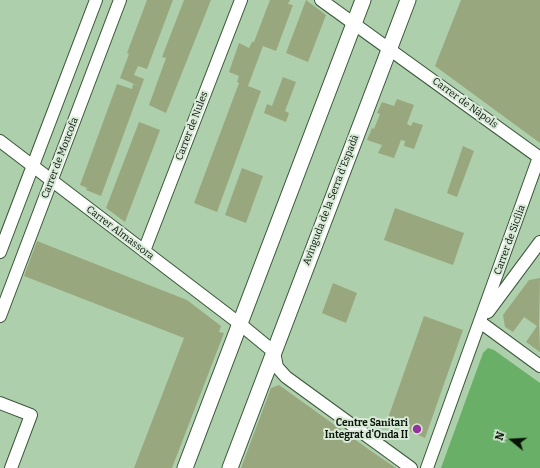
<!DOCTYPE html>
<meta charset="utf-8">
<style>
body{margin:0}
#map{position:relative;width:540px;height:468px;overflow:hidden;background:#aecfab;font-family:Bitter,serif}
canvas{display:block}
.north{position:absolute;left:492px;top:420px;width:40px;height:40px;-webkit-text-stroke:3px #d9ead8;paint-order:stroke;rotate:288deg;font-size:11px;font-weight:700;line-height:16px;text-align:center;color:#081408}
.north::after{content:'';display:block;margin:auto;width:14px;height:18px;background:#081408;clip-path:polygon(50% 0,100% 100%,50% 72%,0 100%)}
</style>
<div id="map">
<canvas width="540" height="468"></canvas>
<div class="north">N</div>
</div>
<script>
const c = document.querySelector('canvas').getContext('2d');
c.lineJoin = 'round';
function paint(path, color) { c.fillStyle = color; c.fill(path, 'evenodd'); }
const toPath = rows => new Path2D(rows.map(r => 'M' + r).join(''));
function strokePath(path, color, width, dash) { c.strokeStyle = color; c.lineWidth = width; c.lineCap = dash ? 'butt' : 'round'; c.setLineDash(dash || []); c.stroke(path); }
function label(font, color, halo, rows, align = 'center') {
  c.font = font + ' Bitter,serif'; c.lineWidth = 4; c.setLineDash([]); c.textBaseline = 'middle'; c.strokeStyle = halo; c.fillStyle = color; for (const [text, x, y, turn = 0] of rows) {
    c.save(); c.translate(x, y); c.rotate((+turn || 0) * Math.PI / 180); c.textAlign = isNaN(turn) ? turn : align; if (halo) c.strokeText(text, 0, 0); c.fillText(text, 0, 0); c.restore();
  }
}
paint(toPath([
 [488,348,494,350,540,383,540,468,441,468,483,353]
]), '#69af67');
paint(toPath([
 [147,0,173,0,147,69,138,66,134,75,144,79,101,196,86,190,87,188,80,185,117,84,132,89,133,84,139,86,120,78,129,54,127,53],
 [184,0,211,0,166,113,149,105,166,58,162,57],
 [270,0,290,0,288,4,293,5,276,51,263,46,248,86,261,91,217,212,194,203,239,83,237,82,239,76,229,72,239,43,249,48,252,42,254,42],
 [306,0,326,15,308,62,286,53],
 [461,0,540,0,540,143,435,66],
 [283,77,296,82,285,111,289,113,286,122,264,113,267,104,272,106],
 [397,99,414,105,407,124,411,126,413,122,423,125,414,149,404,146,405,141,401,140,394,158,378,153,382,145,367,140,372,128,374,129,380,114,377,113,382,102,394,106],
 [139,122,160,130,125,222,106,208],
 [463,146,474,151,457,197,447,193],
 [242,168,263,176,246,223,225,215],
 [395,208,464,233,453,265,384,240],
 [37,241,187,300,221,326,219,332,224,333,172,468,134,468,184,338,24,276],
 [540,278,539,324,540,352,526,342,537,326,524,317,513,332,505,327,503,315,529,280],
 [333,283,357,293,346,323,322,313],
 [424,316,463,330,425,438,387,421],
 [279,385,371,451,396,468,241,468,271,388]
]), '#99a77e');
const minor = toPath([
 [321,0,540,158],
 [0,141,240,324,274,352,277,367,286,377,411,468],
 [144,251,241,0],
 [0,252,96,0],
 [488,312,540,242],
 [0,316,120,0],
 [480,322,540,366],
 [0,403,31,415,11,468],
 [427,468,539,157]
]);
const tertiary = toPath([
 [185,468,363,0],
 [230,468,408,0]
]);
strokePath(minor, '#3a5839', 14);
strokePath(tertiary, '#3a5839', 17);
strokePath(minor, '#fff', 12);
strokePath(tertiary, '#fff', 15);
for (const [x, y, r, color] of [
 [417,429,5,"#92339c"]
]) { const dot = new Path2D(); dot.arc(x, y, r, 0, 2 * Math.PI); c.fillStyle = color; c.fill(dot); strokePath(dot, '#d9ead8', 1.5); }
label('10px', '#081408', '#d9ead8', [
 ["Carrer de Nàpols",465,103,36],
 ["Carrer de Nules",192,126,-69],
 ["Carrer de Moncofa",60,158,-69],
 ["Avinguda de la Serra d'Espadà",331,200,-69],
 ["Carrer Almassora",120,233,37],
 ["Carrer de Sicília",510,240,-70]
]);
label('bold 10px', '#081408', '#d9ead8', [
 ["Centre Sanitari",408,423],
 ["Integrat d'Onda II",408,435]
], 'right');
</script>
